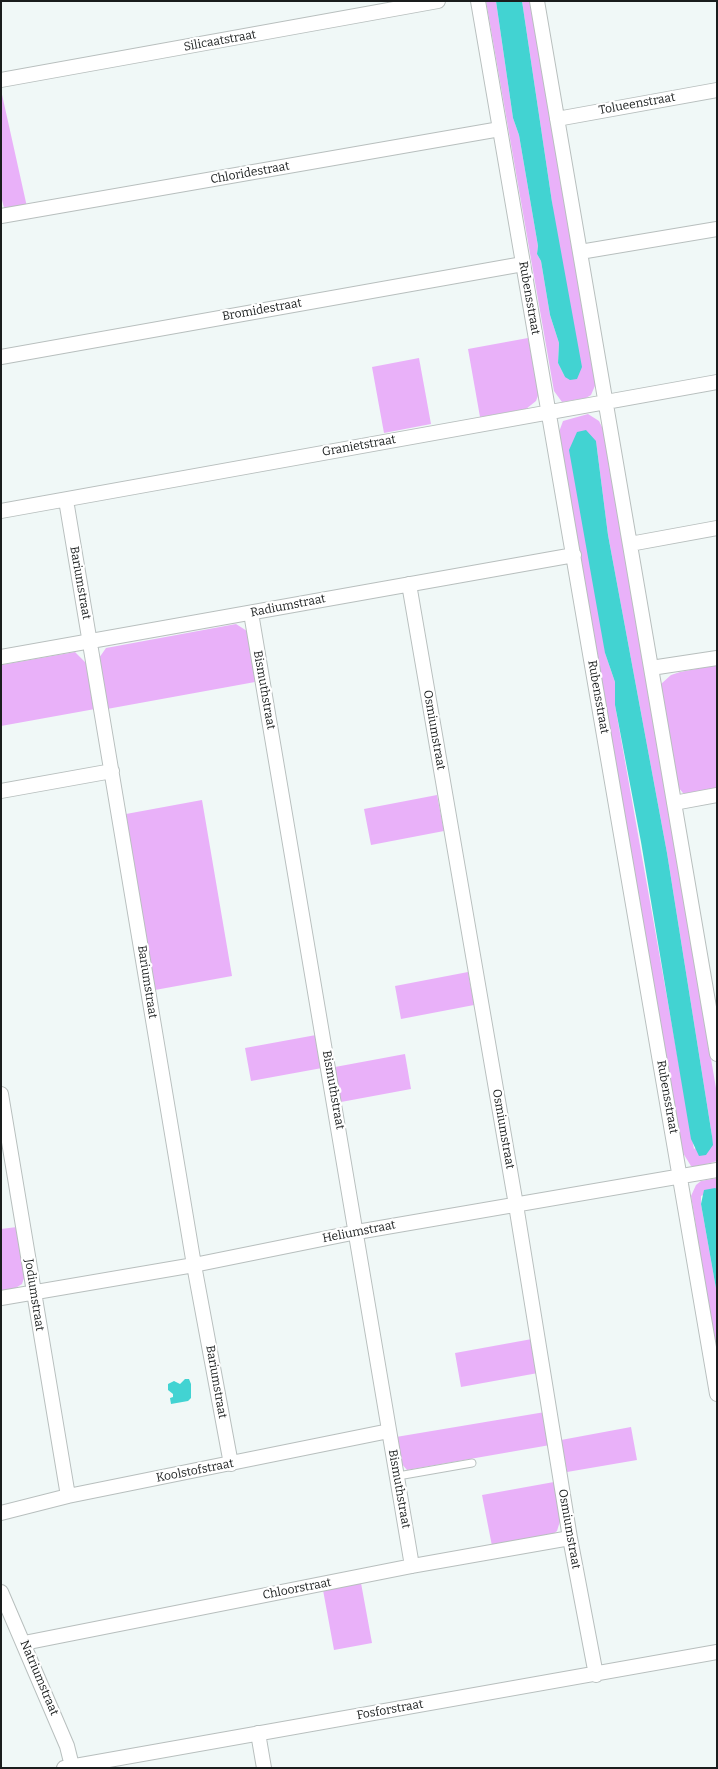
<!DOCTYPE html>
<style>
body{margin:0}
#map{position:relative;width:718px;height:1769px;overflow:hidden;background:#f0f8f7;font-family:Bitter,serif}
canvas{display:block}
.frame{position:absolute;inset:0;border:2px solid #1a1d1d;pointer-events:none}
</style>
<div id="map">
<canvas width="718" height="1769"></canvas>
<div class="frame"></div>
</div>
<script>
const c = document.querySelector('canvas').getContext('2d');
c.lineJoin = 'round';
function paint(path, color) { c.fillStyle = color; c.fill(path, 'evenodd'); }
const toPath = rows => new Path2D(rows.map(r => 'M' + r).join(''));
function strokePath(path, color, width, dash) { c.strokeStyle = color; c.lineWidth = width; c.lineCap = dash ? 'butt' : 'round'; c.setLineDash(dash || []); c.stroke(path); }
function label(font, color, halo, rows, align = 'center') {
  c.font = font + ' Bitter,serif'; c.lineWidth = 4.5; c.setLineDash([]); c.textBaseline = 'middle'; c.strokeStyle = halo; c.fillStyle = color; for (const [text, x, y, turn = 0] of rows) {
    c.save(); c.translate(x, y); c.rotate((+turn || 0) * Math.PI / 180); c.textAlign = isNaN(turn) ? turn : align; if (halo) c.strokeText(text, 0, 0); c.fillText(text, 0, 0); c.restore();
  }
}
paint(toPath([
 [486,1,496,1,513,118,519,135,538,246,537,254,541,261,550,315,559,343,558,363,565,377,552,202,522,1,530,1,597,381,591,395,586,398,562,402,554,391],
 [1,90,27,207,5,212,1,196],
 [528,338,539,393,536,401,526,409,480,417,468,349],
 [419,358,431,424,384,433,372,367],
 [588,414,599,421,604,431,717,1094,717,1161,700,1166,691,1166,683,1153,559,432,563,421],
 [596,441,608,535,667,853,712,1136,694,1149,615,705,615,682,605,653],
 [236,624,247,631,255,682,107,709,99,658,106,648],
 [75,652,87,664,95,709,1,726,1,665],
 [717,665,717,790,690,795,683,793,678,787,661,684,671,675,680,672],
 [437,795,444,831,371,845,364,809],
 [202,800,232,976,155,990,126,814],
 [468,972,474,1005,401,1019,395,986],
 [316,1035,322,1068,251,1081,245,1048],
 [405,1054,411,1089,341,1102,335,1067],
 [717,1178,717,1189,701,1196,701,1204,717,1294,717,1357,691,1196,696,1185,701,1181],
 [17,1227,25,1275,22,1284,14,1289,1,1292,1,1229],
 [532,1339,538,1373,461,1387,455,1353],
 [545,1412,550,1445,407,1470,401,1463,396,1437],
 [631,1427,637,1460,567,1472,561,1440],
 [554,1482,561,1518,557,1531,552,1535,492,1546,482,1495],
 [361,1583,372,1643,334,1650,323,1590]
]), '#e9b1f9');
paint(toPath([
 [496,1,522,1,552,202,582,367,577,379,570,380,565,377,558,363,559,343,550,315,541,261,537,254,538,246,519,135,513,118],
 [586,430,596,441,608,535,667,853,712,1136,713,1145,706,1155,699,1156,691,1139,641,842,615,705,615,682,605,653,569,450,577,432],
 [715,1188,717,1189,717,1294,701,1204,704,1190],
 [185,1379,189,1379,191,1384,191,1398,188,1401,171,1404,170,1398,173,1397,173,1394,168,1390,168,1384,174,1381,180,1384]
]), '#42d3d2');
const service = toPath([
 [398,1476,472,1463]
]);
const minor = toPath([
 [478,1,717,1394],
 [537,1,717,1054],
 [1,80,438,1],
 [557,119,717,90],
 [1,216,500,129],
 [580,252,717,229],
 [1,357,523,264],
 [66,500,194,1265,231,1464],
 [1,511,717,382],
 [630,544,717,528],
 [409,584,516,1205,570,1538,596,1675],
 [251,613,412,1566],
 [1,657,574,555],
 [651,668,717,658],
 [1,791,112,771],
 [674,803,717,795],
 [1,1094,68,1496],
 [1,1298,194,1265,357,1232,717,1170],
 [1,1513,68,1496,389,1431],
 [1,1592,67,1746,72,1766],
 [24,1643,412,1566,570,1538],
 [258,1733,264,1768],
 [64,1768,717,1652]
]);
strokePath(service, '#b8bfbe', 9);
strokePath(minor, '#b8bfbe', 16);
strokePath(service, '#fff', 7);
strokePath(minor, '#fff', 14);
label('12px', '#1a1d1d', '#fff', [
 ["Silicaatstraat",220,41,-10],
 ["Tolueenstraat",637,104,-10],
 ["Chloridestraat",250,173,-10],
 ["Rubensstraat",529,298,80],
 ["Bromidestraat",262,310,-10],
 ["Granietstraat",359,446,-10],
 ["Bariumstraat",80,583,80],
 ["Radiumstraat",288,606,-11],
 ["Bismuthstraat",264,690,80],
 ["Rubensstraat",598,697,80],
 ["Osmiumstraat",434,730,80],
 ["Bariumstraat",147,982,81],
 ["Bismuthstraat",333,1090,80],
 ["Rubensstraat",667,1097,80],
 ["Osmiumstraat",503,1129,80],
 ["Heliumstraat",359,1232,-11],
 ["Jodiumstraat",34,1295,81],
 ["Bariumstraat",216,1382,80],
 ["Koolstofstraat",195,1471,-11],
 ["Bismuthstraat",399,1489,80],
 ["Osmiumstraat",569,1529,80],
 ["Chloorstraat",297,1589,-11],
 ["Natriumstraat",39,1678,67],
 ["Fosforstraat",390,1710,-10]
]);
</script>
